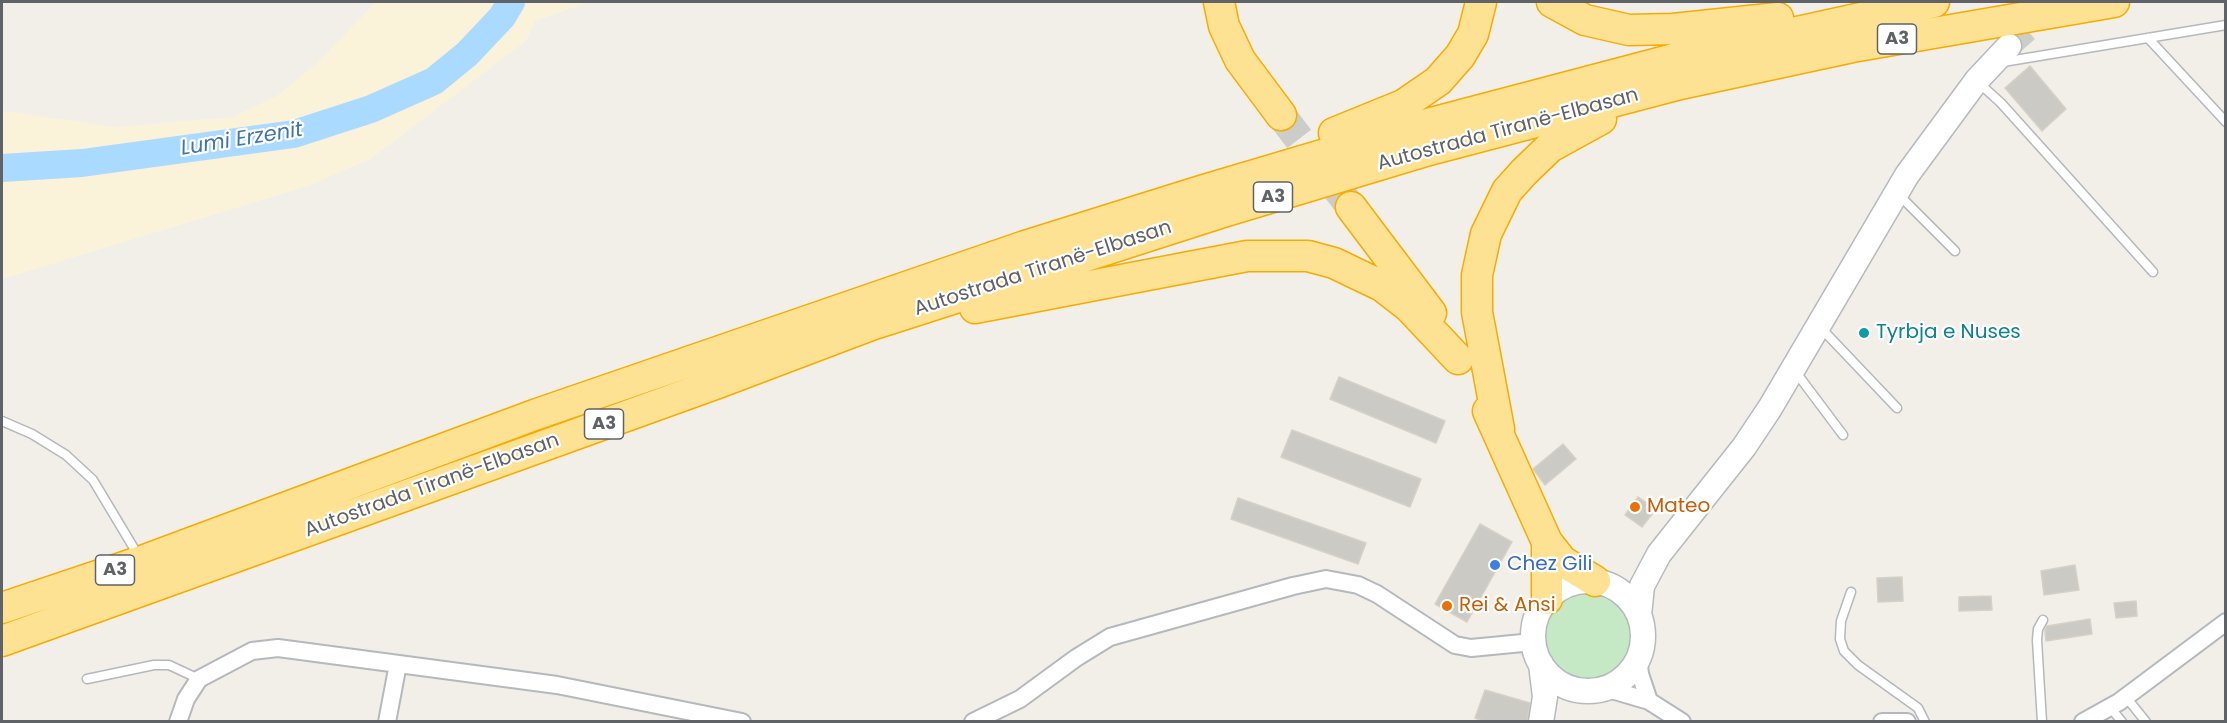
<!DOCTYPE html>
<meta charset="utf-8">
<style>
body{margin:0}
#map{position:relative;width:2227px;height:723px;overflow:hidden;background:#f1efe8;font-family:Poppins,sans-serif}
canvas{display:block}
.frame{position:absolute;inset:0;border:3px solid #5f6368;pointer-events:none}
</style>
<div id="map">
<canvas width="2227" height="723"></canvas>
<div class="frame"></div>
</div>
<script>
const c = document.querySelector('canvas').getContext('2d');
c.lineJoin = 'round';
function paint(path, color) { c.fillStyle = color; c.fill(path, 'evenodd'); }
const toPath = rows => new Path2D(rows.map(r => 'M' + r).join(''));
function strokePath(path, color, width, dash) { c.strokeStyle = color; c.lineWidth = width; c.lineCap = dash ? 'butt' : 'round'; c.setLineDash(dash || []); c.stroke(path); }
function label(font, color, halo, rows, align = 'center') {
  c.font = font + ' Poppins,sans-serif'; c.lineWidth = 4.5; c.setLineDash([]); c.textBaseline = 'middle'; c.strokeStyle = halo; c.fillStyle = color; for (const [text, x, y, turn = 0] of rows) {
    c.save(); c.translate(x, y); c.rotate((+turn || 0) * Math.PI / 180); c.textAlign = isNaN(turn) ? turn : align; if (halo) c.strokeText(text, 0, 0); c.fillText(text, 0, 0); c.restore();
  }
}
paint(toPath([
 '1543 635a45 45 0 1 1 90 0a45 45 0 1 1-90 0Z'
]), '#c5e8c5');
paint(toPath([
 [376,2,589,2,535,21,526,41,370,159,308,186,2,279,2,111,115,127,233,117,277,96,316,64]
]), '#fbf3d9');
strokePath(toPath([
 [2,168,82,163,294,134,371,109,434,81,467,54,502,17,511,2]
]), '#aadaff', 28);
const building = toPath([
 [2030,66,2066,109,2042,131,2005,88,2030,66],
 [1339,377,1445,421,1436,443,1330,399,1339,377],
 [1292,430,1421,479,1410,507,1281,457,1292,430],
 [1563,444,1576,459,1545,485,1533,469,1563,444],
 [1638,497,1656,509,1642,527,1625,515,1638,497],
 [1238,498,1366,543,1358,564,1231,519,1238,498],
 [1480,524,1512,542,1467,622,1435,604,1480,524],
 [2075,565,2079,590,2044,595,2041,571,2075,565],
 [1902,577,1903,601,1878,602,1877,578,1902,577],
 [1991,596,1992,610,1959,611,1959,597,1991,596],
 [2136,601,2137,616,2116,618,2114,603,2136,601],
 [2090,619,2092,634,2046,641,2045,630,2047,626,2090,619],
 [1485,690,1530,703,1527,722,1486,722,1475,718,1485,690]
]);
paint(building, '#cccac5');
strokePath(building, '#d6d1c6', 1.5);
strokePath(toPath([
 [2009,46,2048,11]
]), '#ccccc8', 24, [24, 12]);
strokePath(toPath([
 [1281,115,1351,207]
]), '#ccccc8', 30, [30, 15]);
const service = toPath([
 [2148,38,2226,122],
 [2003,62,2226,25],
 [1979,83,2001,103,2153,272],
 [1899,195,1955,251],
 [1820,327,1897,408],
 [1795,371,1843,435],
 [2,421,32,434,66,455,93,480,138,555],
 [1851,592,1841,621,1840,639,1844,651,1858,665,1918,708,1925,722],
 [87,679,154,665,169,665,199,679],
 [2126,697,2146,722],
 [2110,707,2122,722],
 [2042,722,2037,640,2038,629,2043,620]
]);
const minor = toPath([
 [1638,657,1640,674,1649,701],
 [1605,688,1649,701,1682,722],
 [178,722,186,699,199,679,252,651,278,648,557,685,742,722],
 [387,722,398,664],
 [973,722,1020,699,1076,658,1110,637,1293,586,1326,579,1358,585,1377,594,1455,645,1471,648,1533,642],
 [1882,722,1907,722],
 [2083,722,2119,702,2226,622]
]);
const secondary = toPath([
 '1533 636a55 55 0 1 1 110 0a55 55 0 1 1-110 0Z',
 [1639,615,1642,586,1659,554,1744,447,1770,408,1907,175,1977,80,2009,46],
 [1541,722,1545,697,1541,664]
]);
const motorway = toPath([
 [1219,2,1224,26,1240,60,1281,115],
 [1552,2,1585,20,1629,30,1673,29,1778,18],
 [1334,133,1403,105,1438,81,1460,56,1473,34,1481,2],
 [1351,207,1431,313],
 [975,308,1247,256,1308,256,1334,263,1382,286,1409,307,1458,359],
 [1488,411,1547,542,1562,561,1595,581],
 [1499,429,1477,312,1477,275,1486,234,1507,191,1524,172,1550,147,1601,119],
 [1547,542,1547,599],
 [2,608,142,561,537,414,1025,246,1204,190,1420,126,1674,59,1934,2],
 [2,641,718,383,871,325,1223,212,1429,150,1680,84,1852,47,2114,2]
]);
strokePath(service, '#b5b8bc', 11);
strokePath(minor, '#b5b8bc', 20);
strokePath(secondary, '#b6babf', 27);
strokePath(motorway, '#f9ab00', 33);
strokePath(service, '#fff', 8);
strokePath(minor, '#fff', 16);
strokePath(secondary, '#fff', 24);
strokePath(motorway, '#fde293', 30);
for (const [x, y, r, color] of [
 [1864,333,6,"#0f9aa8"],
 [1635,507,6,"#e8710a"],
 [1495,565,6,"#3f7fe0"],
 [1447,606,6,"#e8710a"]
]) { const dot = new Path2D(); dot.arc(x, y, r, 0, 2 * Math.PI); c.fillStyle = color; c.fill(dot); strokePath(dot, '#fff', 2); }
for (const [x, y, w] of [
 [1897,39,39],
 [1273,197,39],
 [604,424,39],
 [115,570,39]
]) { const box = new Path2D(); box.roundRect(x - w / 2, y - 15, w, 30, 4.5); c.fillStyle = '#fff'; c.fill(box); strokePath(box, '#5f6368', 1.5); }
label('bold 18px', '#5f6368', null, [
 ["A3",1897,39],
 ["A3",1273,197],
 ["A3",604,424],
 ["A3",115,570]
]);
label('20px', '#5f6368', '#fff', [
 ["Autostrada Tiranë-Elbasan",1508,130,-15],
 ["Autostrada Tiranë-Elbasan",1043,269,-18],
 ["Autostrada Tiranë-Elbasan",432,486,-20]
]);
label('20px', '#0d838f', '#fff', [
 ["Tyrbja e Nuses",1876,333]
], 'left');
label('20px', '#c56008', '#fff', [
 ["Mateo",1647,507],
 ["Rei & Ansi",1459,606]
], 'left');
label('20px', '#366cbe', '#fff', [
 ["Chez Gili",1507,565]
], 'left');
label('italic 21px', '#4174aa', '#fff', [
 ["Lumi Erzenit",242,140,-9]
]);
</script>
